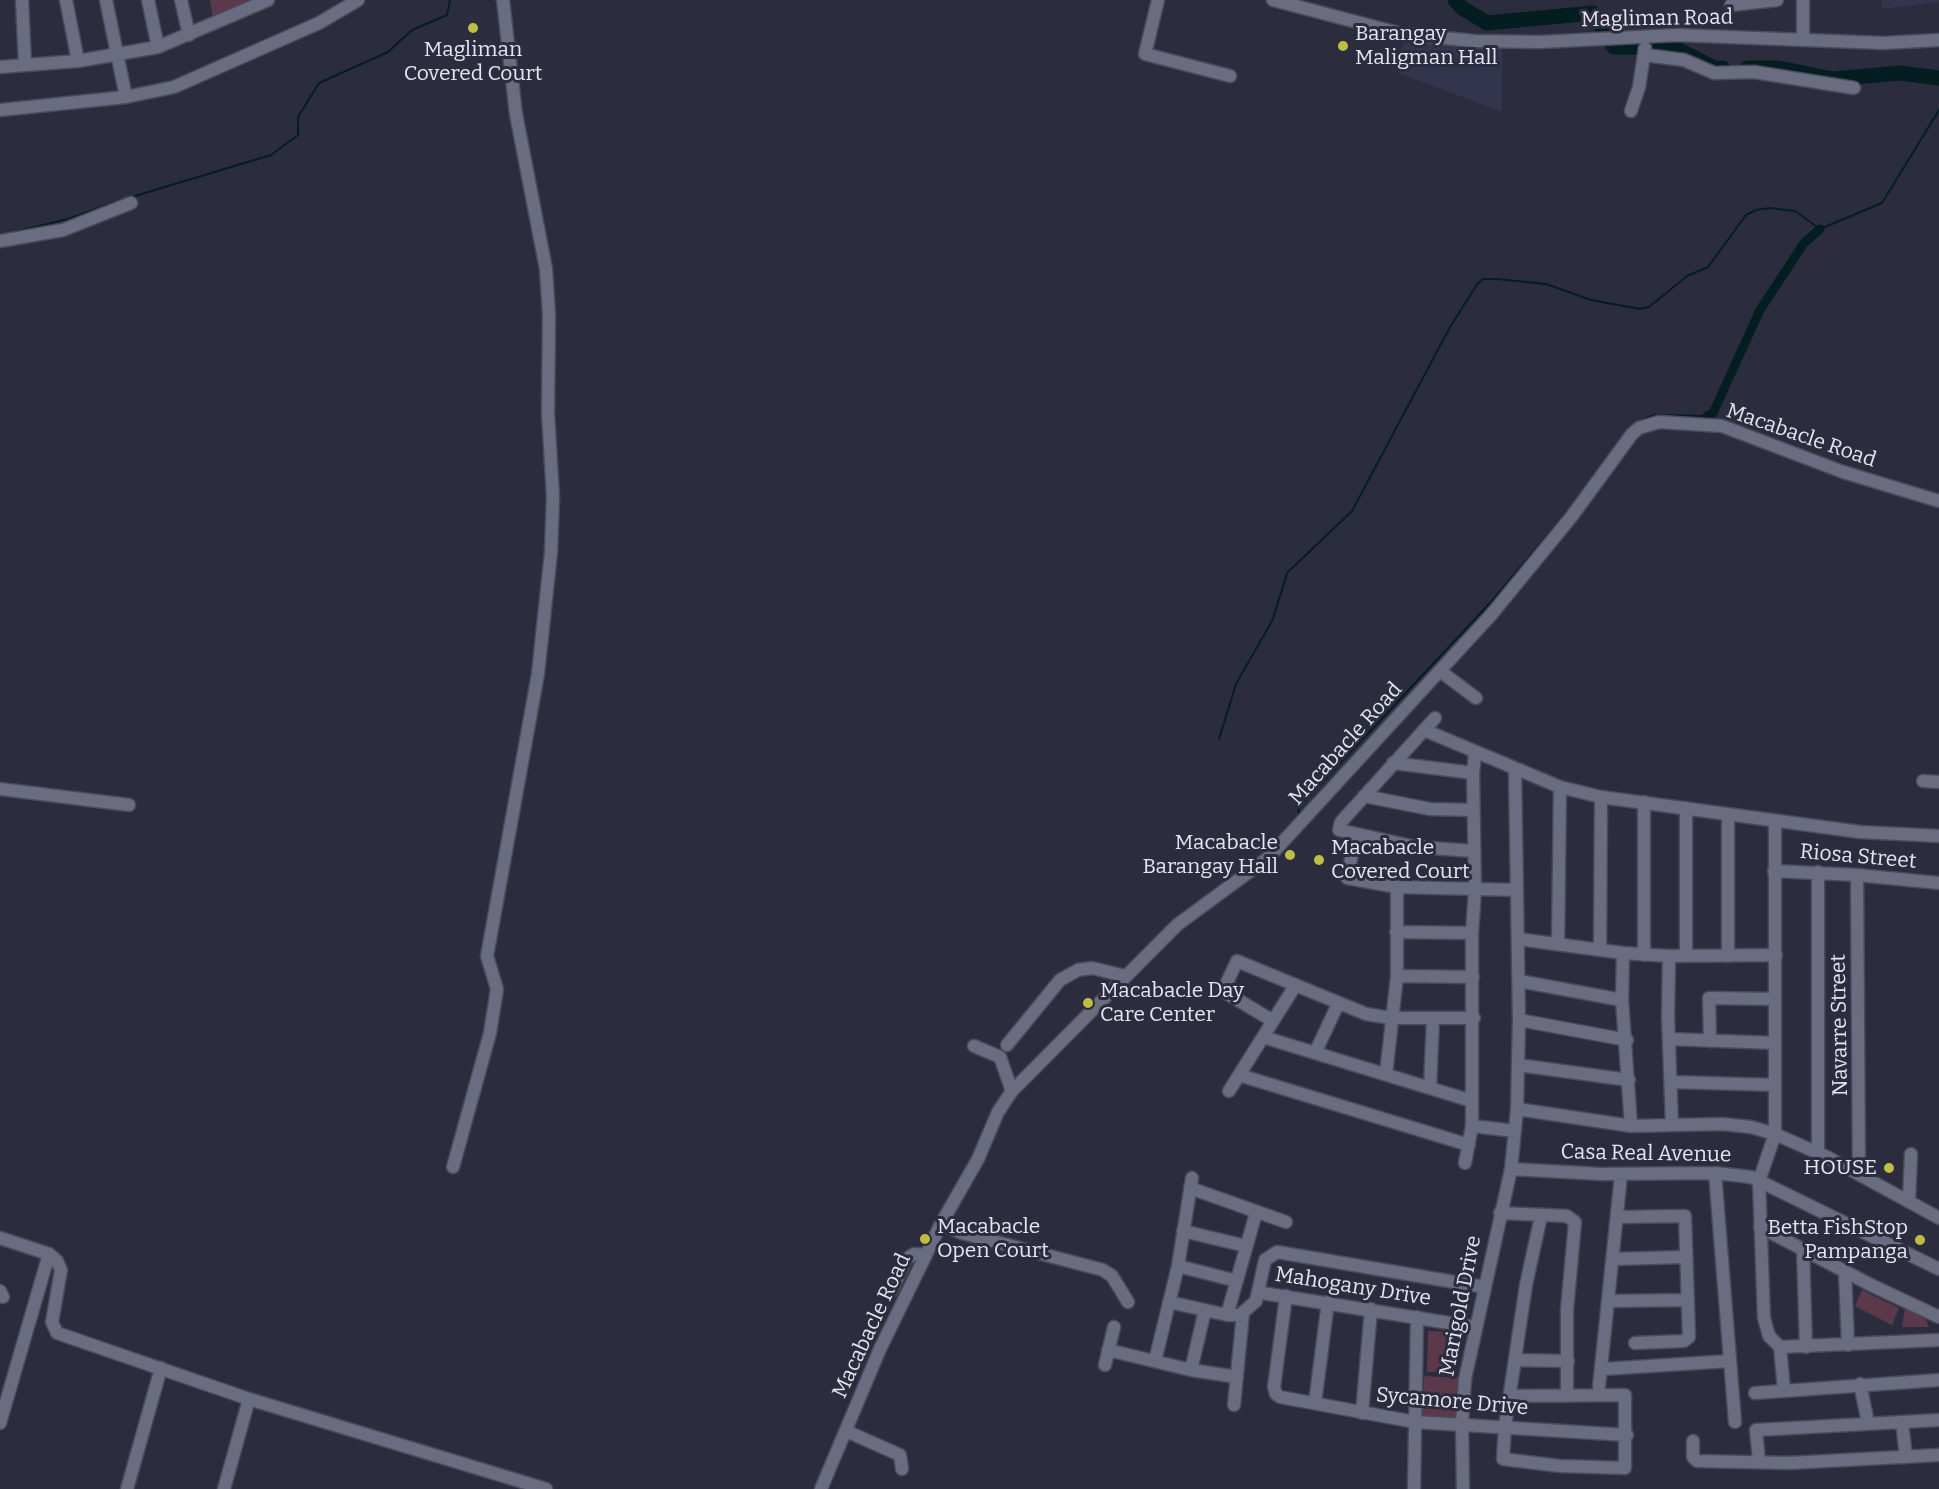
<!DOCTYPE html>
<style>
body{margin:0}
canvas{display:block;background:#2b2d3f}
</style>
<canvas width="1939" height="1489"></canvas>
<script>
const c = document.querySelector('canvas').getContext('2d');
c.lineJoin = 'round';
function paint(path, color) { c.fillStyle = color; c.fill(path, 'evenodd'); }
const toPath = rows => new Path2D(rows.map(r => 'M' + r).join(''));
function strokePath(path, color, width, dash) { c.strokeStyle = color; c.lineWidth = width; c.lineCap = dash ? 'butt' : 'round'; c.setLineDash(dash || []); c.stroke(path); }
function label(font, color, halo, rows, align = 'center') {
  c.font = font + ' Bitter,serif'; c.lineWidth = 6; c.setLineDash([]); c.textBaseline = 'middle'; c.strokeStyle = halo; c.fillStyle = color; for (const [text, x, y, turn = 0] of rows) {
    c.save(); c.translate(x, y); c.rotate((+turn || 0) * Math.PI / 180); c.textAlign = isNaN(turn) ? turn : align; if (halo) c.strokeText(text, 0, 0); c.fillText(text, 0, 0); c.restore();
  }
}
paint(toPath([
 [1881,0,1939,0,1939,2,1882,9],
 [1403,40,1464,47,1502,45,1502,112,1397,72]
]), '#32354d');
paint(toPath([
 [210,0,254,0,213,19],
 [1862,1290,1899,1308,1892,1325,1855,1306],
 [1905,1308,1925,1317,1929,1327,1902,1327],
 [1428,1331,1449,1332,1448,1372,1427,1372],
 [1424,1376,1461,1378,1459,1420,1422,1419]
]), '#5b384a');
strokePath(toPath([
 [6,234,68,219,115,202,271,155,298,135,298,117,319,83,388,52,412,30,447,15,450,0],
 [1760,310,1778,285],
 [1636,423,1654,415,1707,416],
 [1599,469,1629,428],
 [1219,739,1236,684,1273,619,1287,573,1352,511,1450,327,1478,283,1483,279,1497,279,1546,284,1591,300,1640,309,1649,307,1687,276,1708,267,1746,215,1756,210,1770,208,1795,211,1820,229,1882,203,1939,110],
 [1300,816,1298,808,1491,602,1573,505]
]), '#041d21', 2);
strokePath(toPath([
 [1707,416,1713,413,1760,310,1804,243,1820,229]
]), '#041d21', 9);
strokePath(toPath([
 [1455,0,1462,8,1487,23,1593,13,1614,47,1675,48,1716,69,1723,68],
 [1747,68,1779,68,1833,79,1900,73,1939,78]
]), '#041d21', 15);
const minor = toPath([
 [22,0,25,64],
 [66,0,78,61],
 [106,0,126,97],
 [148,0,158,47],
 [181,0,189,35],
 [1158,0,1145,54,1230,76],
 [1273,0,1402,34,1475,41,1540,42,1677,35,1883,43,1939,40],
 [1731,5,1777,0],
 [1803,40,1803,0],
 [1645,55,1684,60,1714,73,1754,72,1854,88],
 [0,67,78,61,158,47,268,0],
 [0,110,126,97,174,87,319,23,358,0],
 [1631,111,1639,87,1645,48],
 [0,241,63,230,131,203],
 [1440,671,1476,698],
 [1435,718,1341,822,1339,830,1416,847,1474,851],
 [1424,730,1560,787,1601,797,1860,832,1939,836],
 [1475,754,1473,773,1475,890,1472,933,1472,1126,1515,1131],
 [1393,763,1473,773],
 [1923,781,1939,782],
 [0,789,129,805],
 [1364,796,1430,809,1473,810],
 [1644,802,1644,955],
 [1728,814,1728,956],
 [1775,821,1775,1134,1759,1181,1764,1318,1769,1336,1780,1347,1784,1390],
 [1356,835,1347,878,1397,887,1517,890],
 [1774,871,1857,875,1939,883],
 [1818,872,1818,1153],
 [1857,875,1859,1174],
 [1396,932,1472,933],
 [1518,939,1623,953,1669,956,1776,955],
 [1558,944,1560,787],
 [1600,950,1601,797],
 [1623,953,1622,1000,1631,1126],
 [1669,956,1668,1017,1672,1125],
 [1686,956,1686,808],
 [1397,976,1473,977],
 [1519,981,1622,1000],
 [1519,1020,1627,1040],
 [1273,1021,1223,991,1237,961,1366,1014,1391,1018,1474,1018],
 [1263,1037,1472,1101],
 [1669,1039,1775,1043],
 [1710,1041,1709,998,1775,999],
 [1007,1045,1060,980,1078,970,1092,968,1125,976],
 [974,1046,1000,1057,1012,1091],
 [1315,1053,1338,1004],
 [1518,1065,1629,1080],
 [1386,1074,1397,976,1397,887],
 [1239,1075,1469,1145],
 [1671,1082,1775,1085],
 [1430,1088,1433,1019],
 [1229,1091,1295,986],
 [1517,1109,1631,1126,1722,1124,1751,1127,1775,1134,1827,1157,1939,1218],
 [1465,1163,1472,1126],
 [453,1167,490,1033,497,989,487,956,538,674,551,552,553,497,548,413,549,315,546,269,516,114,503,0],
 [1511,1169,1601,1174,1715,1173,1751,1177,1939,1269],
 [1715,1173,1735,1422],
 [1190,1188,1286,1222],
 [1909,1202,1911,1154],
 [1500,1213,1567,1216,1575,1222,1567,1310,1567,1396],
 [1618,1217,1685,1216,1689,1337,1684,1341,1635,1343],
 [941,1224,962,1233,1103,1270,1112,1276,1128,1302],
 [1760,1227,1873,1286,1939,1317],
 [1183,1231,1246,1246],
 [0,1238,49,1254,57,1261,61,1270,52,1322,57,1333,249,1399,546,1489],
 [1803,1249,1806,1347],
 [1614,1259,1685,1257],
 [1178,1266,1237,1281],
 [1845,1273,1848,1345],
 [0,1291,3,1297],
 [891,1291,906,1259,914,1254,926,1255],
 [1262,1293,1474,1327],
 [1286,1296,1274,1387,1276,1394,1280,1397,1415,1422,1627,1435],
 [1609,1301,1688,1300],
 [1169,1302,1227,1315,1240,1315,1256,1301,1265,1260,1277,1252,1484,1287],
 [1227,1315,1256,1213],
 [1780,1347,1939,1340],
 [1108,1350,1191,1370,1237,1377],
 [1515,1360,1568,1361],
 [1155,1361,1178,1266,1192,1178],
 [1105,1365,1114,1327],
 [1603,1369,1730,1361],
 [1191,1370,1205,1310],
 [1860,1384,1868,1423],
 [1599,1387,1621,1175],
 [1755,1393,1939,1380],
 [1511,1396,1625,1395,1625,1468,1560,1466,1503,1459,1505,1426,1526,1285,1541,1216],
 [1315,1403,1328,1302],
 [1234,1405,1243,1313],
 [1362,1413,1371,1309],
 [1902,1422,1906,1457],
 [0,1423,49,1254],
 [846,1431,900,1455,902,1469],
 [1693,1441,1693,1457,1697,1461,1789,1463,1939,1455],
 [1759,1461,1756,1430,1939,1420],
 [127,1489,161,1368],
 [224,1489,249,1399],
 [821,1489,880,1349,941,1224,978,1159,998,1112,1012,1091,1177,925,1268,858,1491,615,1572,516,1632,434,1639,428,1659,422,1722,426,1843,472,1939,501],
 [1414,1489,1417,1317],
 [1463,1489,1462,1423,1465,1379,1511,1169,1517,1109,1519,1020,1515,770]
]);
strokePath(minor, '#4a4b5a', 15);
strokePath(minor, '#6a6d81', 12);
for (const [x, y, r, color] of [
 [473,28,6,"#bebf42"],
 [1343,46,6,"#bebf42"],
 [1290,855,6,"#bebf42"],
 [1319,860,6,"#bebf42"],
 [1088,1003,6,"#bebf42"],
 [1889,1168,6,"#bebf42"],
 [925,1239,6,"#bebf42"],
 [1920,1240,6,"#bebf42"]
]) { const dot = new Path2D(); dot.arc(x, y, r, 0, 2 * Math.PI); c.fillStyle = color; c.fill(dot); strokePath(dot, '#2b2d3f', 2); }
label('21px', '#e4e5f1', '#2b2d3f', [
 ["Magliman Road",1657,19,-1],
 ["Macabacle Road",1801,436,19],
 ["Macabacle Road",1346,744,-48],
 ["Riosa Street",1858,857,5],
 ["Navarre Street",1840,1025,-91],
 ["Casa Real Avenue",1646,1154,1],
 ["Mahogany Drive",1353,1287,9],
 ["Marigold Drive",1461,1306,-79],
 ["Macabacle Road",872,1326,-65],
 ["Sycamore Drive",1452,1402,5]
]);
label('21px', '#e4e5f1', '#2b2d3f', [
 ["Barangay",1355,34],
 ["Maligman Hall",1355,58],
 ["Magliman",473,50,"center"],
 ["Covered Court",473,74,"center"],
 ["Macabacle",1278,843,"right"],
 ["Barangay Hall",1278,867,"right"],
 ["Macabacle",1331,848],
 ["Covered Court",1331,872],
 ["Macabacle Day",1100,991],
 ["Care Center",1100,1015],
 ["HOUSE",1877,1168,"right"],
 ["Macabacle",937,1227],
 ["Open Court",937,1251],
 ["Betta FishStop",1908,1228,"right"],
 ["Pampanga",1908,1252,"right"]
], 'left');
</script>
